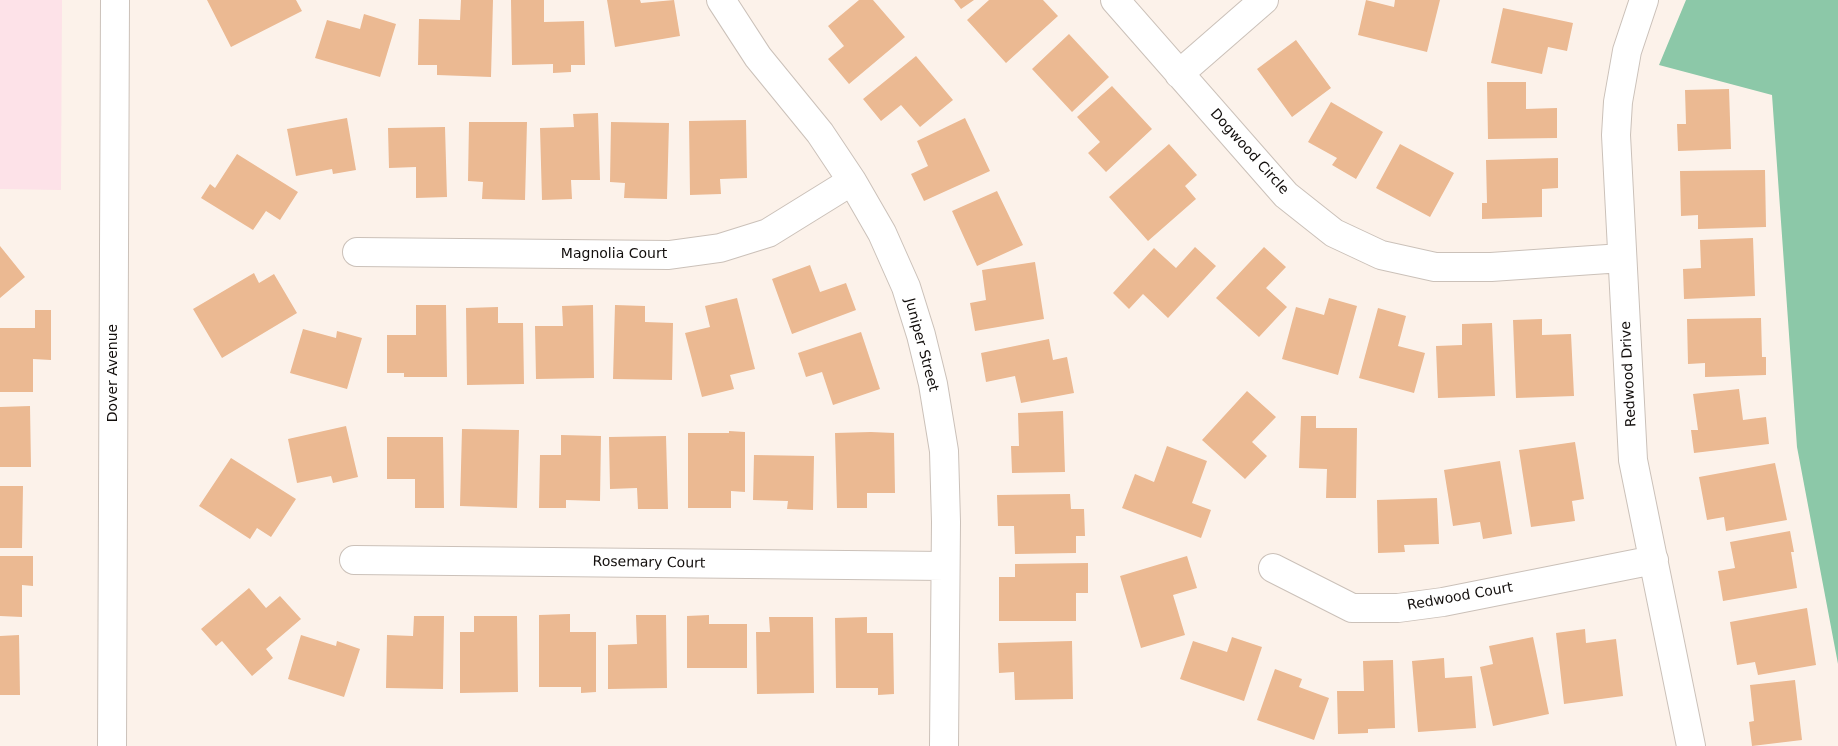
<!DOCTYPE html>
<style>
body{margin:0}
canvas{display:block;background:#fcf2ea}
</style>
<canvas width="1838" height="746"></canvas>
<script>
const c = document.querySelector('canvas').getContext('2d');
c.lineJoin = 'round';
function paint(path, color) { c.fillStyle = color; c.fill(path, 'evenodd'); }
const toPath = rows => new Path2D(rows.map(r => 'M' + r).join(''));
function strokePath(path, color, width, dash) { c.strokeStyle = color; c.lineWidth = width; c.lineCap = dash ? 'butt' : 'round'; c.setLineDash(dash || []); c.stroke(path); }
function label(font, color, halo, rows, align = 'center') {
  c.font = font + ' "DejaVu Sans",sans-serif'; c.lineWidth = 5; c.setLineDash([]); c.textBaseline = 'middle'; c.strokeStyle = halo; c.fillStyle = color; for (const [text, x, y, turn = 0] of rows) {
    c.save(); c.translate(x, y); c.rotate((+turn || 0) * Math.PI / 180); c.textAlign = isNaN(turn) ? turn : align; if (halo) c.strokeText(text, 0, 0); c.fillText(text, 0, 0); c.restore();
  }
}
paint(toPath([
 [0,0,62,0,61,190,0,189]
]), '#fde2e8');
paint(toPath([
 [1686,0,1838,0,1838,664,1797,447,1772,95,1659,65]
]), '#8cc8a8');
paint(toPath([
 [207,0,296,0,302,11,231,47],
 [461,0,493,0,491,77,437,75,437,65,418,65,419,19,460,20],
 [511,0,544,0,544,22,584,21,585,65,571,65,571,72,553,73,553,64,512,65],
 [607,0,640,0,641,3,674,0,680,36,615,47],
 [859,0,873,0,905,37,849,84,828,59,844,46,828,26],
 [954,0,974,0,961,9],
 [989,0,1043,0,1058,16,1006,63,967,20],
 [1366,0,1394,7,1395,0,1440,0,1427,52,1358,35],
 [1503,8,1573,23,1567,51,1548,47,1542,74,1491,63],
 [364,14,396,24,380,77,315,58,327,20,360,29],
 [1069,34,1109,77,1072,112,1032,69],
 [1296,40,1331,88,1292,117,1257,69],
 [916,56,953,100,920,127,901,105,881,121,863,99],
 [1487,82,1526,82,1526,109,1557,108,1557,138,1488,139],
 [1112,86,1152,129,1106,172,1088,153,1100,142,1077,117],
 [1729,89,1731,149,1678,151,1677,124,1686,124,1685,90],
 [1331,102,1383,132,1356,179,1332,165,1337,158,1308,142],
 [598,113,600,180,571,180,572,199,542,200,540,128,574,127,573,114],
 [347,118,356,170,333,174,332,169,296,176,287,129],
 [965,118,990,171,924,201,911,174,928,166,917,141],
 [746,120,747,178,720,179,721,194,690,195,689,121],
 [469,122,527,122,525,200,482,199,483,182,468,181],
 [611,122,669,123,667,199,624,198,625,183,610,182],
 [445,127,447,197,416,198,416,167,389,168,388,128],
 [1169,144,1197,175,1185,186,1196,199,1148,241,1109,197],
 [1400,144,1454,173,1430,217,1376,188],
 [237,154,298,192,280,220,266,211,253,230,201,198,210,184,215,188],
 [1558,158,1558,188,1542,189,1542,217,1482,219,1482,203,1487,203,1486,160],
 [1765,170,1766,227,1698,229,1698,215,1681,216,1680,171],
 [997,191,1023,245,977,266,952,211],
 [1753,238,1755,296,1684,299,1683,269,1701,268,1700,240],
 [0,246,25,277,0,298],
 [1195,247,1216,266,1168,318,1143,294,1129,309,1113,293,1154,248,1176,268],
 [1264,247,1286,267,1266,288,1287,307,1259,337,1216,298],
 [1035,262,1044,319,975,331,970,303,986,300,982,270],
 [810,265,820,292,846,283,856,310,792,334,772,279],
 [254,273,259,283,274,274,297,313,222,358,193,309],
 [737,298,755,369,730,375,734,389,702,397,685,333,710,327,705,306],
 [1329,298,1357,306,1338,375,1282,359,1296,307,1324,315],
 [416,305,446,305,447,377,404,377,404,373,387,373,387,335,416,335],
 [593,305,594,378,536,379,535,326,563,326,562,306],
 [615,305,645,306,645,322,673,323,672,380,613,379],
 [498,307,498,323,523,323,524,384,467,385,466,308],
 [1378,308,1406,316,1398,346,1425,353,1414,393,1359,378],
 [35,310,51,310,51,360,33,359,33,392,0,392,0,328,35,328],
 [1761,318,1762,357,1766,357,1766,375,1705,377,1705,363,1688,364,1687,319],
 [1542,319,1542,335,1571,334,1574,396,1516,398,1513,320],
 [1492,323,1495,396,1438,398,1436,346,1462,345,1462,324],
 [303,329,336,338,337,331,362,338,347,389,290,373],
 [861,332,880,389,833,405,822,372,806,377,798,353],
 [1049,339,1053,360,1067,357,1074,393,1021,403,1015,376,986,382,981,353],
 [1739,389,1743,420,1766,417,1769,444,1694,453,1691,430,1698,430,1693,394],
 [1247,391,1276,417,1252,442,1267,456,1245,479,1202,440],
 [30,406,31,467,0,467,0,407],
 [1063,411,1065,472,1012,473,1011,446,1019,446,1018,413],
 [1301,416,1316,416,1316,428,1357,428,1356,498,1326,498,1327,469,1299,468],
 [346,426,358,477,333,483,331,476,297,483,288,439],
 [462,429,519,430,517,508,460,506],
 [729,431,745,432,745,492,731,491,731,508,688,508,688,433,729,433],
 [871,432,894,433,895,493,867,493,867,508,837,508,835,433],
 [561,435,601,436,600,501,566,500,566,508,539,508,540,455,561,455],
 [666,436,668,509,638,509,637,488,610,489,609,437],
 [387,437,443,437,444,508,415,508,415,479,387,479],
 [1575,442,1584,499,1572,501,1575,521,1531,527,1519,450],
 [1167,446,1207,461,1192,503,1211,510,1201,538,1122,508,1135,474,1154,482],
 [754,455,814,456,813,510,787,509,788,501,753,500],
 [231,458,296,499,271,537,257,528,250,539,199,506],
 [1500,461,1512,534,1483,539,1480,522,1453,526,1444,470],
 [1775,463,1787,520,1726,531,1724,517,1707,520,1699,477],
 [0,486,23,486,22,548,0,548],
 [1070,494,1071,509,1084,509,1085,536,1076,536,1076,553,1015,554,1014,526,998,526,997,495],
 [1437,498,1439,544,1404,545,1405,552,1378,553,1377,500],
 [1790,531,1794,552,1791,552,1797,588,1723,601,1718,571,1735,568,1730,542],
 [0,556,33,556,33,586,22,585,22,617,0,616],
 [1187,556,1197,588,1173,595,1185,635,1141,648,1120,576],
 [1088,563,1088,593,1076,593,1076,621,999,621,999,577,1015,577,1015,564],
 [249,588,266,608,280,596,301,619,266,649,273,658,252,676,222,641,216,646,201,629],
 [1807,608,1816,665,1758,675,1755,662,1737,665,1730,622],
 [570,614,570,632,596,632,596,692,581,693,581,687,539,687,539,615],
 [636,615,666,615,667,688,608,689,608,645,637,644],
 [709,615,709,624,747,624,747,668,687,668,687,616],
 [414,616,444,616,443,689,386,688,387,635,413,636],
 [474,616,517,616,518,692,460,693,460,632,474,632],
 [769,617,813,617,814,693,757,694,756,632,770,632],
 [867,617,867,633,893,633,894,694,878,695,878,688,836,688,835,618],
 [1585,629,1586,643,1616,639,1623,696,1564,704,1556,633],
 [19,635,20,695,0,695,0,636],
 [301,635,336,646,337,641,360,649,344,697,288,679],
 [1232,637,1262,647,1244,701,1180,679,1193,641,1227,652],
 [1533,637,1549,714,1493,726,1480,667,1493,664,1489,646],
 [1072,641,1073,699,1015,700,1014,672,999,673,998,643],
 [1444,658,1445,678,1472,676,1476,728,1418,732,1412,661],
 [1393,660,1395,728,1368,729,1368,733,1338,734,1337,691,1364,691,1363,661],
 [1275,669,1302,679,1299,687,1329,698,1314,740,1257,720],
 [1795,680,1802,740,1752,746,1749,722,1754,721,1750,685]
]), '#ebb992');
const street = toPath([
 [721,0,758,57,820,133,852,181,882,233,906,287,921,335,933,384,944,451,946,522,944,746],
 [1115,0,1286,195,1334,233,1381,255,1435,267,1491,267,1622,258],
 [1644,0,1627,51,1618,102,1616,135,1633,460,1691,746],
 [1179,74,1264,0],
 [357,252,669,255,720,248,768,233,852,181],
 [354,560,945,566],
 [1273,568,1352,608,1398,608,1443,602,1654,560]
]);
const secondary = toPath([
 [112,746,115,0]
]);
strokePath(street, '#cbc1b9', 30);
strokePath(secondary, '#cbc1b9', 30);
strokePath(street, '#fff', 28);
strokePath(secondary, '#fff', 28);
label('14px', '#120e0c', '#fff', [
 ["Dogwood Circle",1249,152,48],
 ["Magnolia Court",614,254],
 ["Juniper Street",921,345,75],
 ["Dover Avenue",113,373,-90],
 ["Redwood Drive",1629,374,-93],
 ["Rosemary Court",649,563,1],
 ["Redwood Court",1460,597,-10]
]);
</script>
